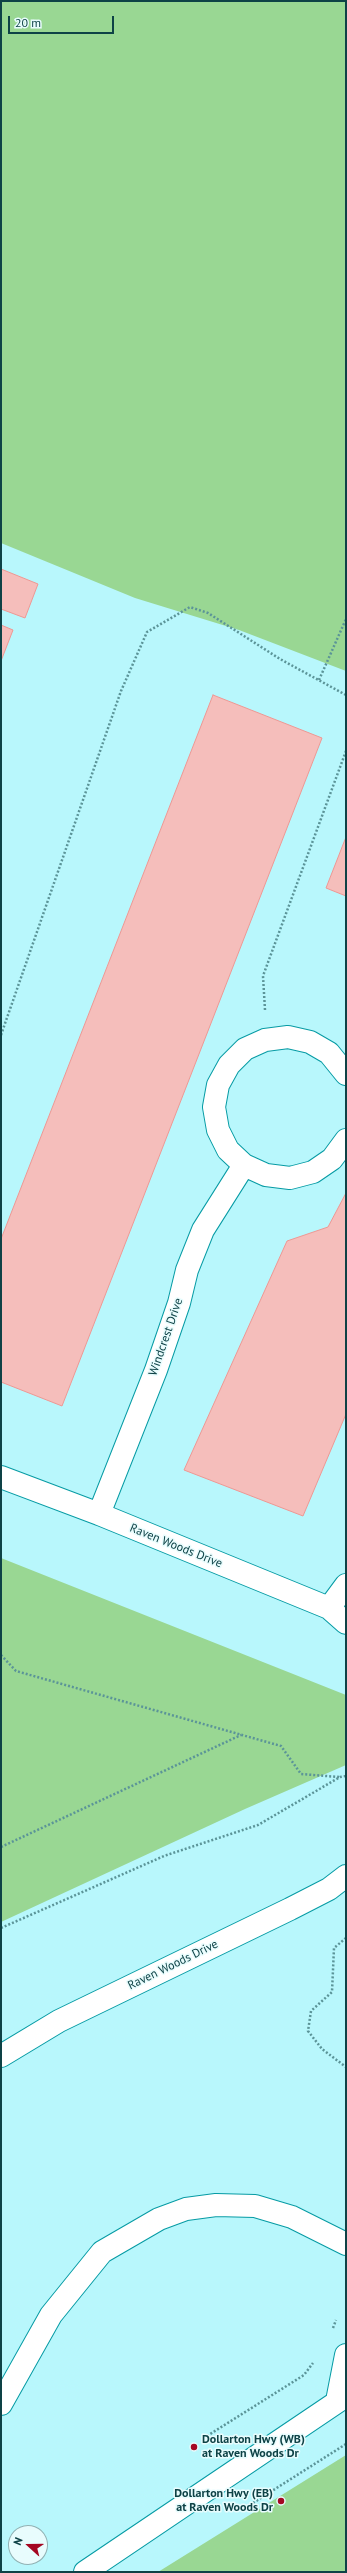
<!DOCTYPE html>
<style>
body{margin:0}
#map{position:relative;width:347px;height:2573px;overflow:hidden;background:#b8f7fc;font-family:"PT Sans",sans-serif}
canvas{display:block}
.frame{position:absolute;inset:0;border:2px solid #0e4246;pointer-events:none}
.north{position:absolute;left:8px;top:2525px;width:40px;height:40px;box-sizing:border-box;background:#e8fcfd;border:1px solid #91b2b4;border-radius:50%;rotate:291deg;font-size:11px;font-weight:700;line-height:16px;text-align:center;color:#0e4246}
.north::after{content:'';display:block;margin:auto;width:14px;height:18px;background:#a40722;clip-path:polygon(50% 0,100% 100%,50% 72%,0 100%)}
.scale{position:absolute;left:8px;top:16px;width:106px;height:18px;box-sizing:border-box;border:2px solid #0e4246;border-top:0;padding-left:5px;font-size:12px;line-height:14px;white-space:nowrap;color:#0e4246;-webkit-text-stroke:3px #e8fcfd;paint-order:stroke}
</style>
<div id="map">
<canvas width="347" height="2573"></canvas>
<div class="frame"></div>
<div class="north">N</div>
<div class="scale">20 m</div>
</div>
<script>
const c = document.querySelector('canvas').getContext('2d');
c.lineJoin = 'round';
function paint(path, color) { c.fillStyle = color; c.fill(path, 'evenodd'); }
const toPath = rows => new Path2D(rows.map(r => 'M' + r).join(''));
function strokePath(path, color, width, dash) { c.strokeStyle = color; c.lineWidth = width; c.lineCap = dash ? 'butt' : 'round'; c.setLineDash(dash || []); c.stroke(path); }
function label(font, color, halo, rows, align = 'center') {
  c.font = font + ' "PT Sans",sans-serif'; c.lineWidth = 3; c.setLineDash([]); c.textBaseline = 'middle'; c.strokeStyle = halo; c.fillStyle = color; for (const [text, x, y, turn = 0] of rows) {
    c.save(); c.translate(x, y); c.rotate((+turn || 0) * Math.PI / 180); c.textAlign = isNaN(turn) ? turn : align; if (halo) c.strokeText(text, 0, 0); c.fillText(text, 0, 0); c.restore();
  }
}
paint(toPath([
 [1,1,346,1,346,671,239,630,135,598,1,543],
 [1,1558,346,1695,346,1765,245,1809,1,1922],
 [346,2455,346,2572,158,2572]
]), '#99d793');
const building = toPath([
 [1,569,38,584,25,618,1,609,1,569],
 [1,625,13,630,1,661,1,625],
 [213,695,322,738,62,1406,1,1382,1,1239,213,695],
 [346,837,346,896,326,888,346,837],
 [346,1193,346,1414,303,1516,184,1470,287,1241,328,1227,346,1193]
]);
paint(building, '#f5bebb');
strokePath(building, '#ee9793', 1);
const minor = toPath([
 [346,1074,329,1053,310,1042,288,1037,265,1040,245,1049,229,1065,218,1085,214,1107,218,1130,228,1150,244,1165,266,1175,290,1178,313,1172,332,1159,346,1140],
 [1,1477,99,1514,329,1608,346,1623],
 [99,1514,156,1370,179,1303,187,1270,203,1230,244,1165],
 [329,1608,346,1585],
 [1,2056,59,2021,290,1909,329,1889,346,1876],
 [1,2404,51,2315,102,2252,159,2219,186,2209,216,2205,255,2206,292,2217,346,2244]
]);
const tertiary = toPath([
 [337,2401,346,2355],
 [85,2572,346,2396]
]);
strokePath(minor, '#069ba4', 24);
strokePath(tertiary, '#069ba4', 24);
strokePath(toPath([
 [319,680,346,619],
 [265,1010,263,976,346,751],
 [1,1035,121,691,147,632,190,607,208,613,280,659,346,695],
 [1,1655,16,1671,281,1746,301,1774,339,1777],
 [1,1847,241,1735],
 [1,1928,164,1856,258,1825,340,1777,346,1776],
 [346,1938,334,1948,332,1992,311,2011,308,2031,322,2049,346,2067],
 [333,2328,336,2320],
 [207,2436,304,2375,313,2363],
 [253,2503,346,2444]
]), '#5b9498', 2.5, [2, 2]);
strokePath(minor, '#fff', 22);
strokePath(tertiary, '#fff', 22);
for (const [x, y, r, color] of [
 [194,2447,4,"#a40722"],
 [281,2501,4,"#a40722"]
]) { const dot = new Path2D(); dot.arc(x, y, r, 0, 2 * Math.PI); c.fillStyle = color; c.fill(dot); strokePath(dot, '#e8fcfd', 1.5); }
label('12px', '#0e4246', '#e8fcfd', [
 ["Windcrest Drive",166,1337,-71],
 ["Raven Woods Drive",176,1546,22],
 ["Raven Woods Drive",173,1965,-26]
]);
label('bold 12px', '#0e4246', '#e8fcfd', [
 ["Dollarton Hwy (WB)",202,2440],
 ["at Raven Woods Dr",202,2454],
 ["Dollarton Hwy (EB)",273,2494,"right"],
 ["at Raven Woods Dr",273,2508,"right"]
], 'left');
</script>
